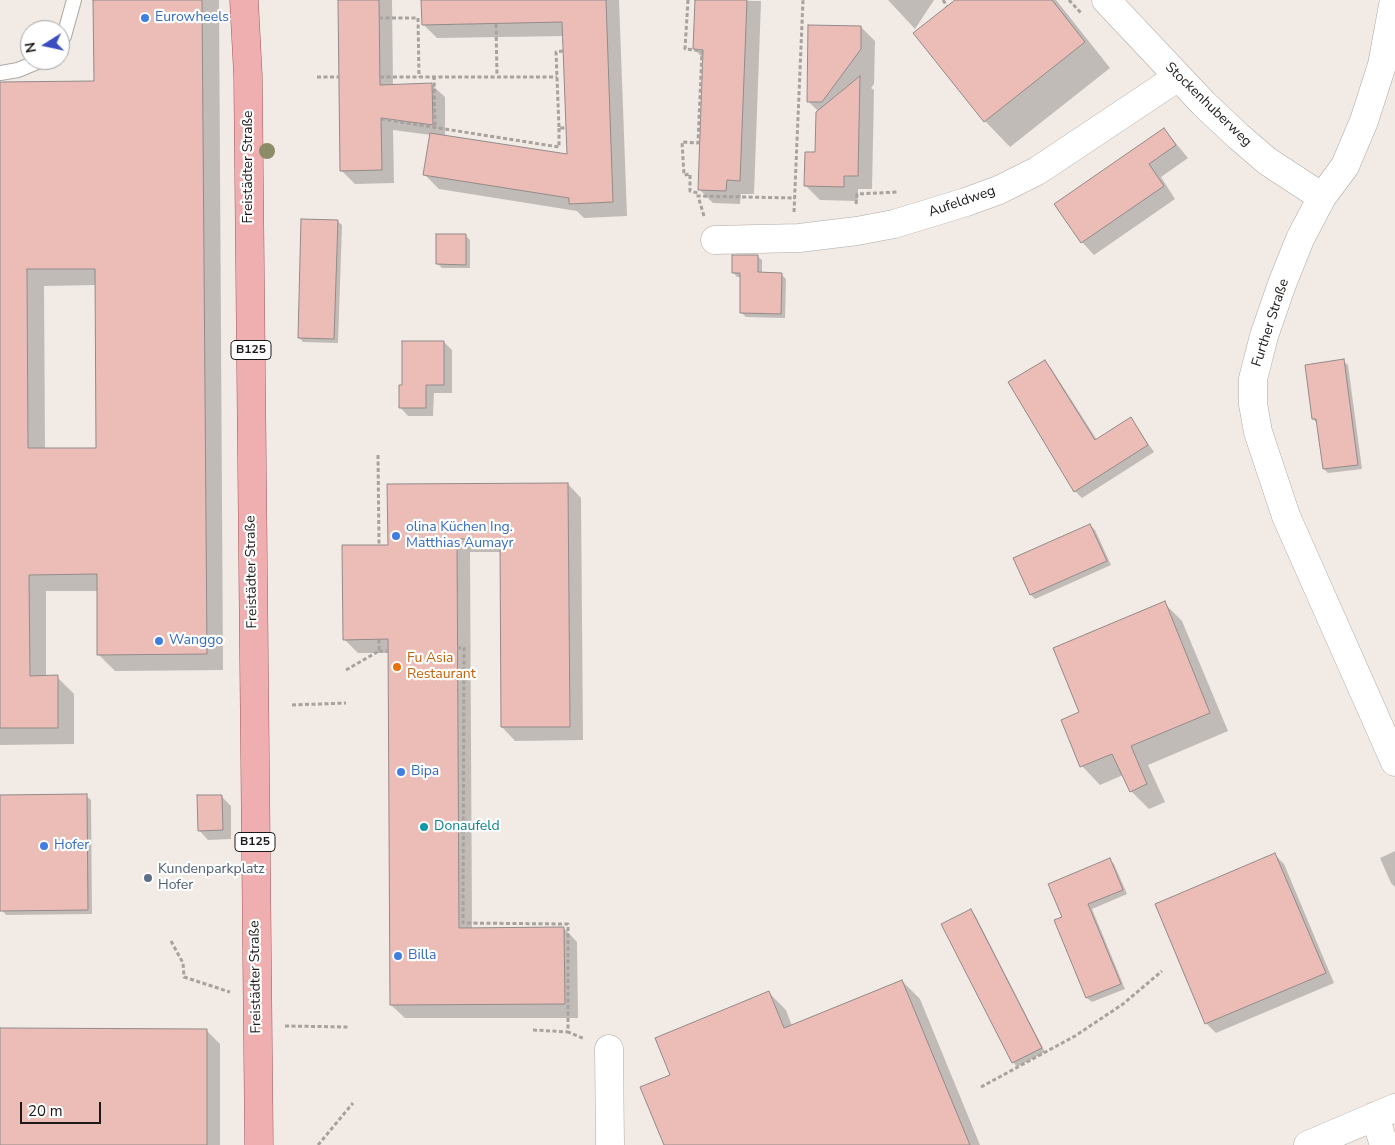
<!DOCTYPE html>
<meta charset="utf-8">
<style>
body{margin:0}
#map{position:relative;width:1395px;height:1145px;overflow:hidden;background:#f1eae5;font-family:"Nunito Sans",sans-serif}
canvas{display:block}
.north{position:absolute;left:20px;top:20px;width:50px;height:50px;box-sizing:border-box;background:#fff;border:1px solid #a4a3a3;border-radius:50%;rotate:260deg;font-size:14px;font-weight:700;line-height:20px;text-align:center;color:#1c1918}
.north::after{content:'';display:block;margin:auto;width:18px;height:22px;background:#3a4ec1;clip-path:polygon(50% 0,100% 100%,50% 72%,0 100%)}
.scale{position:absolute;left:20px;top:1102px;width:81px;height:22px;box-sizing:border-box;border:2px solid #1c1918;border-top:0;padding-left:6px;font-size:15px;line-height:18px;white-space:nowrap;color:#1c1918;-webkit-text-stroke:4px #fff;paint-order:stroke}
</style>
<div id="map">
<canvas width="1395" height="1145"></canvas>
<div class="north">N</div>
<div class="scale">20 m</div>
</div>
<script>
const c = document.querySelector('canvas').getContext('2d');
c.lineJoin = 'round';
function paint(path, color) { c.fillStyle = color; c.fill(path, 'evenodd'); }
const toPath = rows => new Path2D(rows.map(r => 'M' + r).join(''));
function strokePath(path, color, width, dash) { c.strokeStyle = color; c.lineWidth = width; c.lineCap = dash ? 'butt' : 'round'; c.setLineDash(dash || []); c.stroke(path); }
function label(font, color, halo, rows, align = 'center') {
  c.font = font + ' "Nunito Sans",sans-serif'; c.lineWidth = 4.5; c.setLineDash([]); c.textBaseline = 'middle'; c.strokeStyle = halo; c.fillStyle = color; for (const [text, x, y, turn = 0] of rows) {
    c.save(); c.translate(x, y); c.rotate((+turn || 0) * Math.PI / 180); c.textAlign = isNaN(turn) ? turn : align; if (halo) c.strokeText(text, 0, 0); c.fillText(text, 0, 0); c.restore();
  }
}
paint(toPath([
 [95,0,219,0,223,670,115,671,98,654,98,591,46,591,46,677,57,677,74,694,74,744,0,745,0,83,95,82],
 [96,285,97,449,45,449,44,286],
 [339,0,392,0,393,85,431,84,445,97,445,137,568,156,564,36,437,38,423,24,423,0,619,0,627,216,584,218,577,211,439,189,425,175,431,135,393,130,394,183,355,184,341,170],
 [696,0,761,1,754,194,741,194,740,204,713,203,699,189,704,59,694,49],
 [888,0,934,0,915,29],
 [957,0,1056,0,1110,68,1010,147,985,121,915,33],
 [861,27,875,41,874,84,871,88,874,90,872,189,858,189,858,201,820,200,806,186,816,154,817,110,808,101],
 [1164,129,1188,158,1161,177,1175,199,1094,255,1082,242],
 [337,221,342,225,338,343,303,342,299,337],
 [466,236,470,240,470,268,442,268,438,264],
 [757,256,762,260,762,274,781,274,786,279,785,318,746,317,741,312,742,277,737,277,733,272],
 [444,342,452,350,452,393,434,393,433,416,408,416,400,407,403,387],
 [1044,361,1051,368,1097,440,1131,419,1154,452,1082,498,1075,491,1010,383],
 [1343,361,1348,365,1362,469,1328,473,1324,469,1317,423,1313,419],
 [568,484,581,498,583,740,515,741,502,727,501,552,470,552,472,929,564,928,577,942,578,1018,405,1018,391,1005,389,653,358,653,344,639,389,546],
 [1090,525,1095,530,1111,565,1035,599,1031,595,1015,559],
 [1164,603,1182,621,1228,731,1148,765,1165,802,1149,809,1131,791,1123,775,1100,785,1082,766,1062,720,1081,712],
 [0,796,86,796,91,800,92,914,6,915,2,910],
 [221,796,231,806,231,839,208,840,199,830],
 [1395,851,1395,887,1391,883,1380,858],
 [1275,855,1284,864,1334,983,1216,1033,1207,1024,1156,905],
 [1110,860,1114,864,1127,894,1092,909,1125,989,1092,1002,1087,998,1056,921,1064,918],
 [971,910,975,915,1045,1052,1017,1067,1013,1062],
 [902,981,920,999,980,1145,665,1145,671,1076,768,992,786,1010,792,1026],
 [206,1030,220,1044,220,1145,1,1145]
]), '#0003');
const building = toPath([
 [93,0,202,0,207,654,97,655,97,574,29,575,30,676,58,675,58,728,0,728,0,82,94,81,93,0],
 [27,269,95,269,96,448,28,448,27,269],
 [338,0,379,0,380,85,432,83,433,125,381,118,382,170,340,171,338,0],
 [421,0,606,0,613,202,569,204,569,198,423,175,430,133,567,154,562,22,422,25,421,0],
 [695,0,747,0,740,181,727,180,726,191,698,190,703,50,693,49,695,0],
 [955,0,1052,0,1085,42,984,122,913,33,955,0],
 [808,25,861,26,861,49,822,102,807,102,808,25],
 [860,76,858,176,844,176,844,187,804,186,805,152,815,152,816,112,860,76],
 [1164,128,1176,145,1149,164,1164,186,1081,243,1054,204,1164,128],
 [301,219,338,220,334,339,298,338,301,219],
 [436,234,466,234,466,265,436,264,436,234],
 [732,255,758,255,758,272,782,273,781,314,740,313,740,273,732,273,732,255],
 [402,341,444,341,444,385,426,385,426,408,399,408,399,385,402,385,402,341],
 [1344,359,1358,465,1323,469,1316,419,1312,419,1305,365,1344,359],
 [1045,360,1095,440,1131,417,1148,445,1074,492,1008,382,1045,360],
 [568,483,570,727,501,727,500,539,457,539,459,928,564,927,565,1004,390,1005,388,639,343,640,342,545,388,545,387,484,568,483],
 [1090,524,1107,561,1030,595,1013,558,1090,524],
 [1165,601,1210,713,1131,746,1147,784,1130,792,1112,754,1080,767,1061,720,1079,712,1053,648,1165,601],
 [87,794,88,910,0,911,0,795,87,794],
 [197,795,222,795,223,830,198,831,197,795],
 [1275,853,1326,973,1205,1024,1155,904,1275,853],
 [1110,858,1123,890,1088,904,1121,984,1086,998,1054,920,1062,917,1048,884,1110,858],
 [971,909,1042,1048,1012,1063,941,924,971,909],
 [902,980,970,1145,664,1145,640,1087,670,1075,655,1038,769,991,784,1028,902,980],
 [0,1028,207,1029,207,1145,0,1145,0,1028]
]);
paint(building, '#ecbdb7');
strokePath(building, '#928a89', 1);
const lane = toPath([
 [60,41,64,36,74,0],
 [0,73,18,70,42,60]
]);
const street = toPath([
 [1106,0,1204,104,1238,136,1267,161,1322,197],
 [1394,0,1382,65,1364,121,1345,166,1322,197,1300,239,1282,284,1264,336,1253,379,1253,404,1258,432,1286,516,1395,762],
 [715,240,799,238,857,231,894,224,966,202,999,190,1037,171,1178,77],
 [609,1049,610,1145],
 [1375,1116,1384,1145],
 [1308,1145,1395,1108]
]);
const primary = toPath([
 [244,0,248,76,259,1145]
]);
strokePath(lane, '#afa9a4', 16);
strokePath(street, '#afa9a4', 29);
strokePath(primary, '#9f5759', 29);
strokePath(toPath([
 [688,0,685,49,702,51,698,143,682,142,684,175,690,174,690,191,698,193,698,196],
 [943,0,947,6],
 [1069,0,1081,13],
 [379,18,418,18,419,77],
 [496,24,497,76],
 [563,51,556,52,559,128,566,128],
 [434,76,435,128],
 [317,77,339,77],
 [380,77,557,77],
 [381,119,559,147,559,128],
 [856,204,857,194,898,192],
 [794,212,803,0],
 [704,216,698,196,795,198],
 [378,455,379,545],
 [457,648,464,648,463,923,568,924,568,1032,585,1039],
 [379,651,388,651],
 [346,670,379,651,379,640],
 [292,705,346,703],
 [171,941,183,963,184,977,230,992],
 [285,1026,348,1027],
 [533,1030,568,1032],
 [981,1087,1075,1036,1123,1004,1162,971],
 [318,1145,353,1103]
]), '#a8a29e', 3, [4, 2.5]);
strokePath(lane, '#fff', 14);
strokePath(street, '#fff', 28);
strokePath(primary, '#efafb0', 28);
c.fillStyle = '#8b8d67';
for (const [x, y] of [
 [267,151]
]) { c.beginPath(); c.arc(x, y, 8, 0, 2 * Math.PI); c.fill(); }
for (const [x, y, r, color] of [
 [145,18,5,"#3f7fe0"],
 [396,536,5,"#3f7fe0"],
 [159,641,5,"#3f7fe0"],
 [397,667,5,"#e8710a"],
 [401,772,5,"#3f7fe0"],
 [424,827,5,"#0f9aa8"],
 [44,846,5,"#3f7fe0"],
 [148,878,5,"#5c6f8a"],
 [398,956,5,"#3f7fe0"]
]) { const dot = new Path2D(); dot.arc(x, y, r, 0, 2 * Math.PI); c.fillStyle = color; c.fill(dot); strokePath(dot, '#fff', 2); }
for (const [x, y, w] of [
 [251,350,40],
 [255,842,40]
]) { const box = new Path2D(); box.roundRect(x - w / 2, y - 9.5, w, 19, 4); c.fillStyle = '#fff'; c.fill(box); strokePath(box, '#1c1918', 1); }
label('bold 12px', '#1c1918', null, [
 ["B125",251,350],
 ["B125",255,842]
]);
label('14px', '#366cbe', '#fff', [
 ["Eurowheels",155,18],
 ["olina Küchen Ing.",406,528],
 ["Matthias Aumayr",406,544],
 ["Wanggo",169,641],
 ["Bipa",411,772],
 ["Hofer",54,846],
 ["Billa",408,956]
], 'left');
label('14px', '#1c1918', '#fff', [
 ["Stockenhuberweg",1208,105,44],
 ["Freistädter Straße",249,167,-90],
 ["Aufeldweg",962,202,-19],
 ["Further Straße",1271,323,-72],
 ["Freistädter Straße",252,572,-91],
 ["Freistädter Straße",256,977,-91]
]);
label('14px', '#c56008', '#fff', [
 ["Fu Asia",407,659],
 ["Restaurant",407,675]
], 'left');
label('14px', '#0d838f', '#fff', [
 ["Donaufeld",434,827]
], 'left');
label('14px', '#4e5e75', '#fff', [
 ["Kundenparkplatz",158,870],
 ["Hofer",158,886]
], 'left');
</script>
